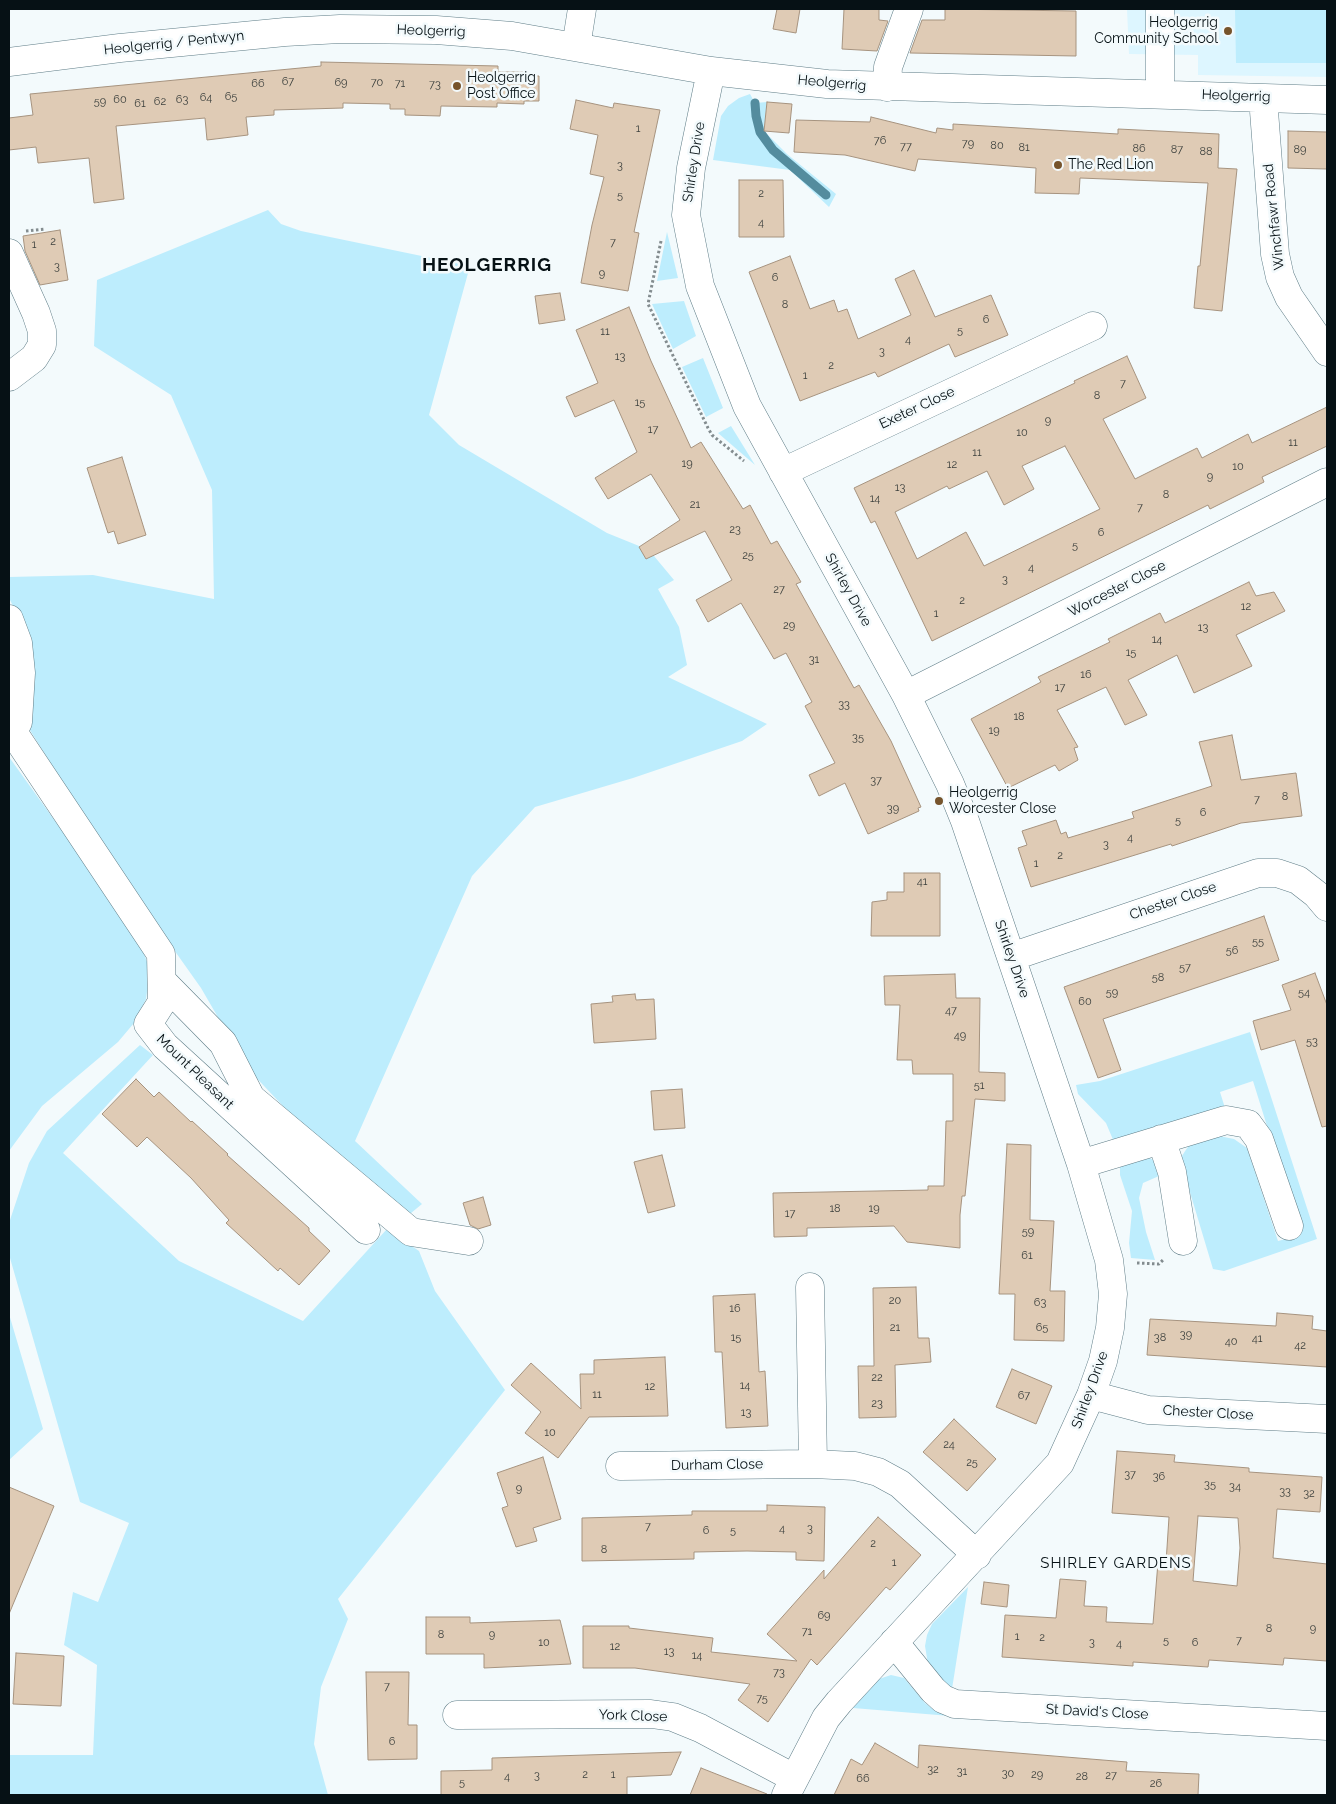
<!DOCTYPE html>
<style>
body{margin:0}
#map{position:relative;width:1336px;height:1804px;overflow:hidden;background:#f3fafc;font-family:Raleway,sans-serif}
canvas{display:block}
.frame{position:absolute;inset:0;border:10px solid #061115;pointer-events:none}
</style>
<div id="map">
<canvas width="1336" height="1804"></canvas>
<div class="frame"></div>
</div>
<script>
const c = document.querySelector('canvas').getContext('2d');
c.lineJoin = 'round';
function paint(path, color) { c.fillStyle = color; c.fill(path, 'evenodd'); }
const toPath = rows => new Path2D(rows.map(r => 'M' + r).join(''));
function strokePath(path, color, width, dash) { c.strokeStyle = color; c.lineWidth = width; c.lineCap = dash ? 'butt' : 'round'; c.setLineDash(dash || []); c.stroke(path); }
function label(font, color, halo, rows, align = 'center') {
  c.font = font + ' Raleway,sans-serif'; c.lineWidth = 5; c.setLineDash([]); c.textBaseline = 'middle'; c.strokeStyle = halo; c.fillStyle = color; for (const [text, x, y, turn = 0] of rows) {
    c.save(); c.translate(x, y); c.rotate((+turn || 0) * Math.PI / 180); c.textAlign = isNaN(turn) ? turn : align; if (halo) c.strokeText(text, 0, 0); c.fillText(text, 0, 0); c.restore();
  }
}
paint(toPath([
 [1127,9,1327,9,1327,77,1198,75,1198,55,1129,54]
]), '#ddf6ff');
paint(toPath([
 [1235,9,1327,9,1327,63,1236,63],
 [750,94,755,103,767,102,764,131,787,154,836,194,829,207,790,170,713,160,721,116,728,106,739,98],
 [268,210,281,224,301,231,470,266,429,415,459,445,607,533,649,550,674,580,658,589,679,627,687,665,668,677,767,724,742,741,633,778,535,807,472,876,355,1141,422,1204,405,1218,316,1141,248,1069,201,988,116,868,28,727,15,610,9,598,9,577,93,575,214,599,212,490,171,395,94,346,97,280],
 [667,232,678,278,657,281],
 [684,301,696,336,673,349,652,304],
 [703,358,723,408,706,417,682,367],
 [731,426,755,465,718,433],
 [9,757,137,935,150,970,146,999,134,1023,118,1042,42,1106,9,1151],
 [1250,1032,1317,1239,1224,1271,1213,1269,1180,1159,1191,1142,1214,1135,1234,1139,1247,1148,1278,1241,1301,1235,1253,1081,1220,1092,1225,1108,1114,1142,1106,1123,1078,1094,1076,1085,1100,1081],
 [140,1045,153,1055,63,1153,179,1261,303,1321,387,1229,419,1251,435,1291,505,1390,338,1599,348,1619,321,1687,314,1744,328,1795,9,1795,9,1755,93,1755,97,1665,64,1645,73,1592,98,1602,129,1523,80,1502,10,1258,9,1223,29,1163,47,1131],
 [1148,1157,1160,1164,1159,1176,1143,1183,1139,1198,1146,1232,1155,1260,1131,1258,1129,1243,1132,1211,1120,1175,1120,1165],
 [9,1314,43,1429,9,1460],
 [968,1587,952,1689,944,1686,928,1664,925,1646,927,1635,932,1624],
 [891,1675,904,1678,925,1703,937,1712,950,1716,853,1708,879,1679]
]), '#bdedfd');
strokePath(toPath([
 [755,103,756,116,760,132,773,150,826,195]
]), '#548c9e', 9);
const building = toPath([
 [777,9,800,9,796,33,773,29,777,9],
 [844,9,879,9,879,20,888,21,877,51,842,49,844,9],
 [945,9,1076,11,1076,56,910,53,922,20,945,20,945,9],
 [321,62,498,66,498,72,525,72,525,76,539,76,539,101,524,101,524,104,497,103,497,107,441,106,440,116,405,115,405,109,390,109,390,104,343,103,343,108,274,110,274,115,246,117,248,135,207,140,205,118,116,126,124,199,94,203,89,158,38,163,36,147,9,150,9,118,33,115,30,94,321,66,321,62],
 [576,100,613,108,614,103,660,110,634,232,639,233,628,291,581,283,592,225,604,177,590,174,598,135,570,129,576,100],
 [767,102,792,104,789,133,764,131,767,102],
 [871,117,936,133,937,128,953,130,953,124,1118,134,1118,129,1219,134,1218,168,1237,169,1222,311,1194,308,1198,266,1200,266,1208,183,1080,178,1079,194,1035,193,1036,168,918,159,915,171,845,155,794,152,796,120,870,122,871,117],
 [1288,131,1327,132,1327,169,1288,168,1288,131],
 [739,180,783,180,784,237,739,237,739,180],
 [60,230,68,280,40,285,25,251,23,236,60,230],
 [790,256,810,309,834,300,838,312,847,309,858,339,911,315,895,279,914,270,935,317,991,295,1008,335,955,357,949,344,878,377,875,372,800,401,749,272,790,256],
 [560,293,565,320,539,324,535,296,560,293],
 [629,307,651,361,691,448,701,442,743,509,750,505,771,544,777,541,801,582,796,584,854,688,859,685,891,741,921,807,918,808,919,811,868,834,845,783,819,796,809,775,835,763,805,706,812,702,786,653,774,659,741,603,708,622,696,600,732,580,705,531,646,559,639,547,680,520,651,474,608,499,595,478,637,452,614,400,575,417,566,397,598,383,576,330,629,307],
 [1127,356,1146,398,1103,419,1135,479,1197,448,1202,458,1248,434,1252,443,1327,407,1327,446,1262,477,1264,482,1210,509,1208,505,932,641,875,521,871,523,854,488,1075,383,1074,381,1127,356],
 [1065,446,1100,509,984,566,966,532,917,559,895,512,947,486,949,489,987,471,1004,505,1034,489,1022,466,1065,446],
 [122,457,146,535,118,544,114,531,108,533,87,468,122,457],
 [1249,582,1256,596,1274,592,1285,611,1236,635,1252,666,1194,693,1177,655,1128,680,1147,715,1125,725,1106,687,1057,710,1078,747,1074,748,1078,760,1059,771,1055,765,1008,788,971,719,1041,682,1038,677,1110,642,1108,639,1160,613,1165,623,1249,582],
 [1232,735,1241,780,1296,773,1302,816,1241,823,1172,846,1171,844,1031,887,1018,848,1027,845,1022,831,1056,820,1061,834,1066,832,1068,838,1134,818,1132,812,1212,786,1199,742,1232,735],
 [904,873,940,873,940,936,871,936,872,902,887,900,887,892,904,892,904,873],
 [1264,916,1279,960,1103,1019,1121,1070,1098,1078,1064,987,1264,916],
 [1315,973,1327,1005,1327,1126,1322,1127,1295,1040,1261,1050,1253,1021,1291,1010,1282,985,1315,973],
 [955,974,956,998,980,998,979,1072,1005,1073,1005,1101,975,1099,965,1196,962,1196,960,1215,960,1248,907,1242,894,1226,807,1228,807,1236,774,1237,773,1193,928,1190,928,1186,944,1186,946,1121,953,1121,953,1074,913,1074,912,1060,897,1060,900,1005,885,1005,884,976,955,974],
 [635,994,636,1000,654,999,656,1039,594,1043,591,1004,613,1002,612,996,635,994],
 [136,1079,154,1097,159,1092,191,1122,192,1121,228,1154,227,1155,309,1228,309,1231,330,1251,299,1285,280,1268,278,1271,226,1223,229,1220,191,1178,147,1137,137,1147,102,1114,136,1079],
 [682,1089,685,1128,654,1130,651,1091,682,1089],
 [1007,1144,1031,1145,1030,1220,1054,1221,1050,1291,1065,1291,1064,1341,1014,1340,1015,1294,999,1294,1007,1144],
 [662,1155,675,1206,648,1213,634,1162,662,1155],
 [483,1197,491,1225,478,1229,470,1225,463,1203,483,1197],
 [916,1287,918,1338,929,1338,931,1362,895,1365,896,1417,859,1418,858,1366,874,1366,873,1288,916,1287],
 [755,1294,759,1372,765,1371,768,1426,726,1428,722,1352,715,1352,713,1296,755,1294],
 [1277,1313,1313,1316,1312,1329,1327,1331,1327,1367,1147,1355,1150,1319,1276,1326,1277,1313],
 [665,1357,668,1416,589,1417,558,1458,525,1433,541,1412,511,1385,531,1363,581,1409,580,1374,594,1374,594,1360,665,1357],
 [1012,1369,1052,1386,1036,1424,996,1407,1012,1369],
 [954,1419,996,1459,967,1491,923,1452,954,1419],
 [1117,1451,1175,1455,1174,1462,1249,1468,1249,1472,1322,1477,1320,1512,1277,1509,1273,1558,1327,1564,1327,1661,1284,1658,1283,1665,1209,1660,1208,1667,1133,1662,1133,1666,1105,1664,1002,1657,1005,1615,1056,1618,1060,1579,1086,1581,1084,1606,1107,1607,1106,1622,1153,1624,1158,1562,1166,1563,1169,1517,1112,1513,1117,1451],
 [1198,1516,1238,1518,1240,1548,1237,1586,1193,1581,1198,1516],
 [543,1457,561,1519,533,1528,537,1541,516,1547,502,1508,508,1506,497,1473,543,1457],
 [9,1487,54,1506,9,1614,9,1487],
 [767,1505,825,1507,824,1561,796,1560,796,1552,747,1551,694,1552,694,1559,582,1561,582,1518,692,1515,692,1511,767,1511,767,1505],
 [878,1517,921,1555,890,1590,886,1587,817,1665,811,1659,768,1722,738,1700,750,1684,635,1668,583,1668,583,1626,629,1626,629,1628,713,1638,711,1652,797,1661,767,1634,824,1570,824,1579,878,1517],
 [984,1582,1009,1585,1007,1607,981,1604,984,1582],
 [426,1617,470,1617,470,1623,560,1620,571,1664,484,1668,484,1654,426,1654,426,1617],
 [16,1653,64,1656,61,1706,13,1704,16,1653],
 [366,1672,409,1672,408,1725,417,1725,417,1759,368,1760,366,1672],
 [875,1743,918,1768,919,1745,1127,1762,1126,1771,1199,1774,1198,1795,834,1795,851,1759,862,1765,875,1743],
 [681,1752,671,1775,627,1777,627,1795,441,1795,441,1771,492,1770,492,1758,681,1752],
 [701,1768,767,1794,766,1795,690,1795,701,1768]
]);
paint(building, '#dfcbb5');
strokePath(building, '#a6937f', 1);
const minor = toPath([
 [1160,9,1160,93],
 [576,47,582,9],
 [9,62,120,48,285,32,340,29,436,30,512,36,711,71,827,84,1327,100],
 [711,71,691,168,686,215,700,286,747,406,906,695,950,784,965,821,1081,1164,1109,1260,1113,1294,1110,1328,1103,1361,1091,1395,1060,1463,839,1702,826,1718,786,1795],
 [887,87,888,67,909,9],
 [1263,98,1275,254,1280,277,1289,297,1327,352],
 [9,253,36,313,42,331,42,345,34,358,9,377],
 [783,472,1093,326],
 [9,619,18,643,21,673,18,722,13,732],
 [906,695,1327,482],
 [9,731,13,732,161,954,162,1002,148,1024,165,1046,366,1230],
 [1011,957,1258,873,1277,873,1298,880,1316,894,1327,907],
 [162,981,223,1043,251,1098,411,1232,469,1241],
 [1161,1139,1172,1172,1183,1241],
 [1081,1164,1226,1120,1248,1124,1259,1139,1289,1226],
 [810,1287,813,1464],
 [1091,1395,1148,1410,1327,1419],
 [620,1466,813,1464,855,1466,878,1472,900,1484,977,1555],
 [894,1642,933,1690,943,1699,955,1704,1327,1726],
 [457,1715,651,1714,673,1717,700,1728,794,1778]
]);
strokePath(minor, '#5f7d87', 29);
strokePath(toPath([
 [26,231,45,229],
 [661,241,648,304,708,428,712,435,744,461],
 [1137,1263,1159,1264,1164,1259]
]), '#838c8f', 3, [2.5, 2.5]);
strokePath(minor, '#fff', 28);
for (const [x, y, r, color] of [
 [1228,31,5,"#76542c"],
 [457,86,5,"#76542c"],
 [1058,165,5,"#76542c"],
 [939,801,5,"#76542c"]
]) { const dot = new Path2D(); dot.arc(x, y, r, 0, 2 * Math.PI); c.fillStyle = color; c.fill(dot); strokePath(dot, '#f3fafc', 2); }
label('11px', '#3c403d', null, [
 ["67",288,82],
 ["69",341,83],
 ["70",377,83],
 ["66",258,84],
 ["71",400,84],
 ["73",435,85],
 ["65",231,97],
 ["64",206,98],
 ["60",120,100],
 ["63",182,100],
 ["59",100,102],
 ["62",160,102],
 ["61",140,104],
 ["1",638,129],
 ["76",880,141],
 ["79",968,144],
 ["80",997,146],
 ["77",906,147],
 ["81",1024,148],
 ["86",1139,149],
 ["87",1177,150],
 ["89",1300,150],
 ["88",1206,152],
 ["3",620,166],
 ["2",761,194],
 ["5",620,196],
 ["4",761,223],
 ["2",53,242],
 ["7",613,243],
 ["1",34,245],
 ["3",57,267],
 ["9",602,274],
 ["6",775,278],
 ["8",785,305],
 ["6",986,320],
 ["5",960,331],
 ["11",605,332],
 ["4",908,340],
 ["3",882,352],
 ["13",620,357],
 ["2",831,366],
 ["1",805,376],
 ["7",1123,384],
 ["8",1097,396],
 ["15",640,403],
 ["9",1048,421],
 ["17",653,430],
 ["10",1022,433],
 ["11",1293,443],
 ["11",977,453],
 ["19",687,464],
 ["12",952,465],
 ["10",1238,467],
 ["9",1210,477],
 ["13",900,488],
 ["8",1166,495],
 ["14",875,499],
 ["21",695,505],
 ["7",1140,508],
 ["23",735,530],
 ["6",1101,533],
 ["5",1075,546],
 ["25",748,556],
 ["4",1031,568],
 ["3",1005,580],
 ["27",779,590],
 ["2",962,601],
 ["12",1246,607],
 ["1",936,614],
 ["29",789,626],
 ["13",1203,628],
 ["14",1157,640],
 ["15",1131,653],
 ["31",814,660],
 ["16",1086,675],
 ["17",1060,688],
 ["33",844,705],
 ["18",1019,717],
 ["19",994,731],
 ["35",858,738],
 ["37",876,781],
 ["8",1285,797],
 ["7",1257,800],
 ["39",893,809],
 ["6",1203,813],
 ["5",1178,821],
 ["4",1130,838],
 ["3",1106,845],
 ["2",1060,856],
 ["1",1036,864],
 ["41",922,882],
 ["55",1258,942],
 ["56",1232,951],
 ["57",1185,968],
 ["58",1158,978],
 ["59",1112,993],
 ["54",1304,993],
 ["60",1085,1002],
 ["47",951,1011],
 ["49",960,1036],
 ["53",1312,1042],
 ["51",979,1086],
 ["18",835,1209],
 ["19",874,1209],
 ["17",790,1214],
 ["59",1028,1232],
 ["61",1027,1256],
 ["20",895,1301],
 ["63",1040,1303],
 ["16",735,1309],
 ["21",895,1328],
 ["65",1042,1328],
 ["39",1186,1335],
 ["15",736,1338],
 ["38",1160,1338],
 ["41",1257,1339],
 ["40",1231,1342],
 ["42",1300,1346],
 ["22",877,1378],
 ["14",745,1386],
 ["12",650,1387],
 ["11",597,1395],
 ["67",1024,1396],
 ["23",877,1404],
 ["13",746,1413],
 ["10",550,1433],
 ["24",949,1445],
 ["25",972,1463],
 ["37",1130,1475],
 ["36",1159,1477],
 ["35",1210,1485],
 ["34",1235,1487],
 ["9",519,1489],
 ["33",1285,1492],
 ["32",1309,1494],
 ["7",648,1527],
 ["4",782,1529],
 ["3",810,1529],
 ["6",706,1531],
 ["5",733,1531],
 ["2",873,1544],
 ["8",604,1550],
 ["1",894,1563],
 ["69",824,1616],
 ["8",1269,1629],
 ["9",1313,1629],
 ["71",807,1632],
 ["8",441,1635],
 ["9",492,1635],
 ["1",1017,1637],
 ["2",1042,1638],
 ["5",1166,1641],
 ["7",1239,1641],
 ["10",544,1643],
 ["3",1092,1643],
 ["6",1195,1643],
 ["4",1119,1644],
 ["12",615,1647],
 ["13",669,1652],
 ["14",697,1656],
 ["73",779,1673],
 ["7",387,1687],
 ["75",762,1699],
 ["6",392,1742],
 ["32",933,1770],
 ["31",962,1772],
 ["30",1008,1774],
 ["2",585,1775],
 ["1",613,1775],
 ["29",1037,1775],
 ["3",537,1776],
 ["27",1111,1776],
 ["4",507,1777],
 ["28",1082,1777],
 ["66",863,1779],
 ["5",462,1783],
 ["26",1156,1784]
]);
label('14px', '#061115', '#f3fafc', [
 ["Heolgerrig",1218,23,"right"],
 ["Community School",1218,39,"right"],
 ["Heolgerrig",467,78],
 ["Post Office",467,94],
 ["The Red Lion",1068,165],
 ["Heolgerrig",949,793],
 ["Worcester Close",949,809]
], 'left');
label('14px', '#061115', '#f3fafc', [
 ["Heolgerrig",431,31,2],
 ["Heolgerrig / Pentwyn",174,43,-6],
 ["Heolgerrig",832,83,5],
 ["Heolgerrig",1236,96,2],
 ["Shirley Drive",694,162,-81],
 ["Winchfawr Road",1274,217,-96],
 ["Exeter Close",917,408,-25],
 ["Worcester Close",1117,589,-27],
 ["Shirley Drive",848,590,61],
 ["Chester Close",1173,901,-19],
 ["Shirley Drive",1012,959,71],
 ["Mount Pleasant",195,1072,44],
 ["Shirley Drive",1090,1390,-70],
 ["Chester Close",1208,1413,3],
 ["Durham Close",717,1465,-1],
 ["St David's Close",1097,1712,3],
 ["York Close",633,1716,2]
]);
c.letterSpacing = '1px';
label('15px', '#061115', '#f3fafc', [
 ["SHIRLEY GARDENS",1116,1563]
]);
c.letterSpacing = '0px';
c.letterSpacing = '1px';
label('bold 19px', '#061115', '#f3fafc', [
 ["HEOLGERRIG",487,265]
]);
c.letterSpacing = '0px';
</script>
